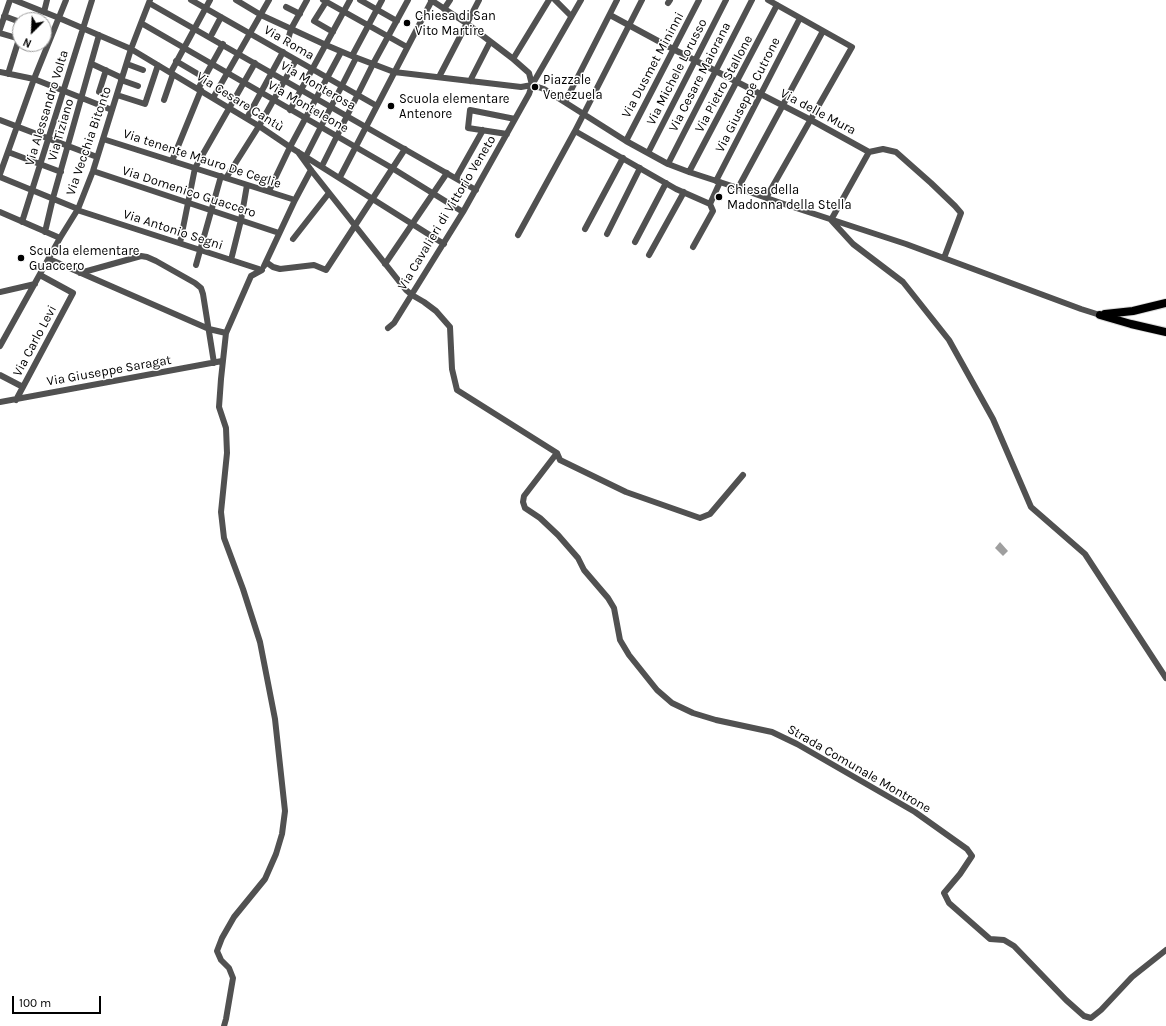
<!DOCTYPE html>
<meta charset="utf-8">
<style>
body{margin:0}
#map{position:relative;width:1166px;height:1026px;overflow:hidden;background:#fff;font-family:Karla,sans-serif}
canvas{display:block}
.north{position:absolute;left:12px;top:12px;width:40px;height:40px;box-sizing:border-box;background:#fff;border:1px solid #999;border-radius:50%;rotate:204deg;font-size:11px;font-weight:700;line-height:16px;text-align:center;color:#000}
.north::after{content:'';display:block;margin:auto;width:14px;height:18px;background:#000;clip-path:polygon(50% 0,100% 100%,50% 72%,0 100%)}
.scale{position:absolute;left:12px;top:996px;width:89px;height:18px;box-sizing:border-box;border:2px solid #000;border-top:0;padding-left:5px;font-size:12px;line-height:14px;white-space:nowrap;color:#000;-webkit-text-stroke:3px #fff;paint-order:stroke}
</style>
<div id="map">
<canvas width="1166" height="1026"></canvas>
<div class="north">N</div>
<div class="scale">100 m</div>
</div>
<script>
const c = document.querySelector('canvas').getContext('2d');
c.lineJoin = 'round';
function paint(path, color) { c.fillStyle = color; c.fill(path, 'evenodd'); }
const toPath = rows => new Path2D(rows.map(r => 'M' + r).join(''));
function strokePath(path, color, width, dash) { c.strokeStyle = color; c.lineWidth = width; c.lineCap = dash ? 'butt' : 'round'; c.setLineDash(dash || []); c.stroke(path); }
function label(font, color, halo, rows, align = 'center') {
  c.font = font + ' Karla,sans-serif'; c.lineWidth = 3; c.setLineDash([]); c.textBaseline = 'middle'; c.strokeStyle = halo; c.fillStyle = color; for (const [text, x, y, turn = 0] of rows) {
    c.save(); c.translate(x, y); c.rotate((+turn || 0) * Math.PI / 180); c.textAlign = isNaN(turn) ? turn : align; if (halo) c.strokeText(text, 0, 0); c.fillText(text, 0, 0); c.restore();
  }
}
paint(toPath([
 [1000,542,1008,551,1003,556,995,548]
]), '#9f9f9f');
const major = toPath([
 [1105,314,1133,311,1166,303],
 [1100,315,1131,324,1166,332]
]);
strokePath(major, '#dbdbdb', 10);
strokePath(toPath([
 [14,0,59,18,131,49,259,126,290,147,444,244],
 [191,0,377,106],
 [236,0,261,15,326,45,352,56,394,72,521,87,532,85],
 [323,0,407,47],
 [360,0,397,21],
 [431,0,466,23,512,58,529,73,532,85],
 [555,0,571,16],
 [642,0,575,131,676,189,710,204,720,182],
 [326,2,314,21,333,32],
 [149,3,476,190],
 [668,3,670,0],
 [286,7,300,14],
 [444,9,450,0],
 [44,12,47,0],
 [610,15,673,49,811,120,869,152,883,149,896,152,931,183,955,206,961,213,944,258],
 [4,16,20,22],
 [141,23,392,168,463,212],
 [0,29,10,0],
 [0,33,20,39],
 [212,34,221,17],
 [287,43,291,29,307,0],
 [352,56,382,0],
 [513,59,549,0],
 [176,61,198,74],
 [92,64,122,78],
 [127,64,143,70],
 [0,72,34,79,112,110],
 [171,72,210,0],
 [8,74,20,36],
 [439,77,479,0],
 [121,80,138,86],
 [470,81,490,42],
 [532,85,544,89,626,141,668,164,689,172,738,188,781,203,906,244,1081,309,1100,315],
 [198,89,223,44],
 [99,92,106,70],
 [117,95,145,104,158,65],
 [213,98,269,0],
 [164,100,173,74],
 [565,102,617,0],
 [290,110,350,0],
 [247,118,283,52],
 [0,120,97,157],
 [507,134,468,128,470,110,515,119],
 [103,139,295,200],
 [626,141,699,0],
 [8,152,61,172],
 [298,152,311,170,406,290,412,295,424,302,436,311,450,327,452,369,457,390,557,453,524,496,523,502,525,508,540,518,558,535,578,558,584,570,608,598,614,608,620,640,629,655,657,690,672,703,693,713,716,720,772,732,797,744,915,812,967,849,972,856,960,874,944,893,949,903,990,939,1004,940,1014,946,1066,1000,1084,1016,1091,1018,1101,1010,1132,977,1166,950],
 [869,152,831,220,853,244,903,282,949,340,993,419,1031,507,1085,554,1166,678],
 [648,153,726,0],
 [306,156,356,58],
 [172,161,201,90],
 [668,164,752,0],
 [322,166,373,64,408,0],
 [93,171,279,233],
 [689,172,777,5],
 [0,174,34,79,66,0],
 [0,177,78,209],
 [340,177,432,0],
 [226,178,259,126,296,60],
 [456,178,483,130],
 [716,181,800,18],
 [738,188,823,31],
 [269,191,290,147,341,52],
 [766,198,852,47,768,0],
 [77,210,262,270],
 [0,212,60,238],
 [22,222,92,0],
 [585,229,623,158],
 [45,232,53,198,99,35],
 [607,234,640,168],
 [518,235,575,131],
 [293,239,329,193],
 [635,242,666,183],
 [180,243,195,168,255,63],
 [693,247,713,211,710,204],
 [649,255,684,192],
 [49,259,209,329,226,333],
 [231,260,241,220,247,185],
 [266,262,273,267,280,269,314,265,326,270,405,149],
 [385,264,447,173],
 [196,265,221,176],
 [264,266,295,200,311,170],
 [80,273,141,256,147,257,156,261,195,283,201,288,203,294,214,363],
 [0,292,35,284],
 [388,328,394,323,463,212,529,94,532,85,581,0],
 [0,346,60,238,78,209,93,171,131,49,141,23,150,0],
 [0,375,23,387],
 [16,400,73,293,40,275],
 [0,402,222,361],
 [557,453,560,460,626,492,700,518,710,514,743,475],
 [224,1026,226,1019,233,978,229,968,221,960,217,951,222,938,234,917,265,879,276,854,282,834,285,811,275,719,260,642,243,589,224,538,221,512,227,453,226,428,219,407,221,379,226,333,251,276,262,270]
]), '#515151', 6);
strokePath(major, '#000', 8);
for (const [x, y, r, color] of [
 [407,23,4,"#000"],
 [535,87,4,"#000"],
 [391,106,4,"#000"],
 [719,197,4,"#000"],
 [21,258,4,"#000"]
]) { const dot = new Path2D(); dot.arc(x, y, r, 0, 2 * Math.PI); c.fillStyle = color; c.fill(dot); strokePath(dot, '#fff', 1.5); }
label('13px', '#000', '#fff', [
 ["Chiesa di San",415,16],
 ["Vito Martire",415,31],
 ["Piazzale",543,80],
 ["Venezuela",543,95],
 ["Scuola elementare",399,99],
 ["Antenore",399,114],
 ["Chiesa della",727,190],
 ["Madonna della Stella",727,205],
 ["Scuola elementare",29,251],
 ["Guaccero",29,266]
], 'left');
label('13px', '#000', '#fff', [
 ["Via Roma",289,43,30],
 ["Via Dusmet Mininni",653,65,-62],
 ["Via Michele Lorusso",677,72,-63],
 ["Via Cesare Maiorana",700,77,-63],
 ["Via Pietro Stallone",724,84,-62],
 ["Via Monterosa",318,86,30],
 ["Via Giuseppe Cutrone",748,95,-63],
 ["Via Cesare Cantù",240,102,32],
 ["Via Monteleone",308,107,30],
 ["Via Alessandro Volta",47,108,-73],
 ["Via delle Mura",818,112,28],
 ["Via Tiziano",61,130,-74],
 ["Via Vecchia Bitonto",89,141,-71],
 ["Via tenente Mauro De Ceglie",202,159,18],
 ["Via Domenico Guaccero",189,192,18],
 ["Via Cavalieri di Vittorio Veneto",447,213,-59],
 ["Via Antonio Segni",173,230,18],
 ["Via Carlo Levi",35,341,-62],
 ["Via Giuseppe Saragat",109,371,-10],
 ["Strada Comunale Montrone",859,769,30]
]);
</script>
